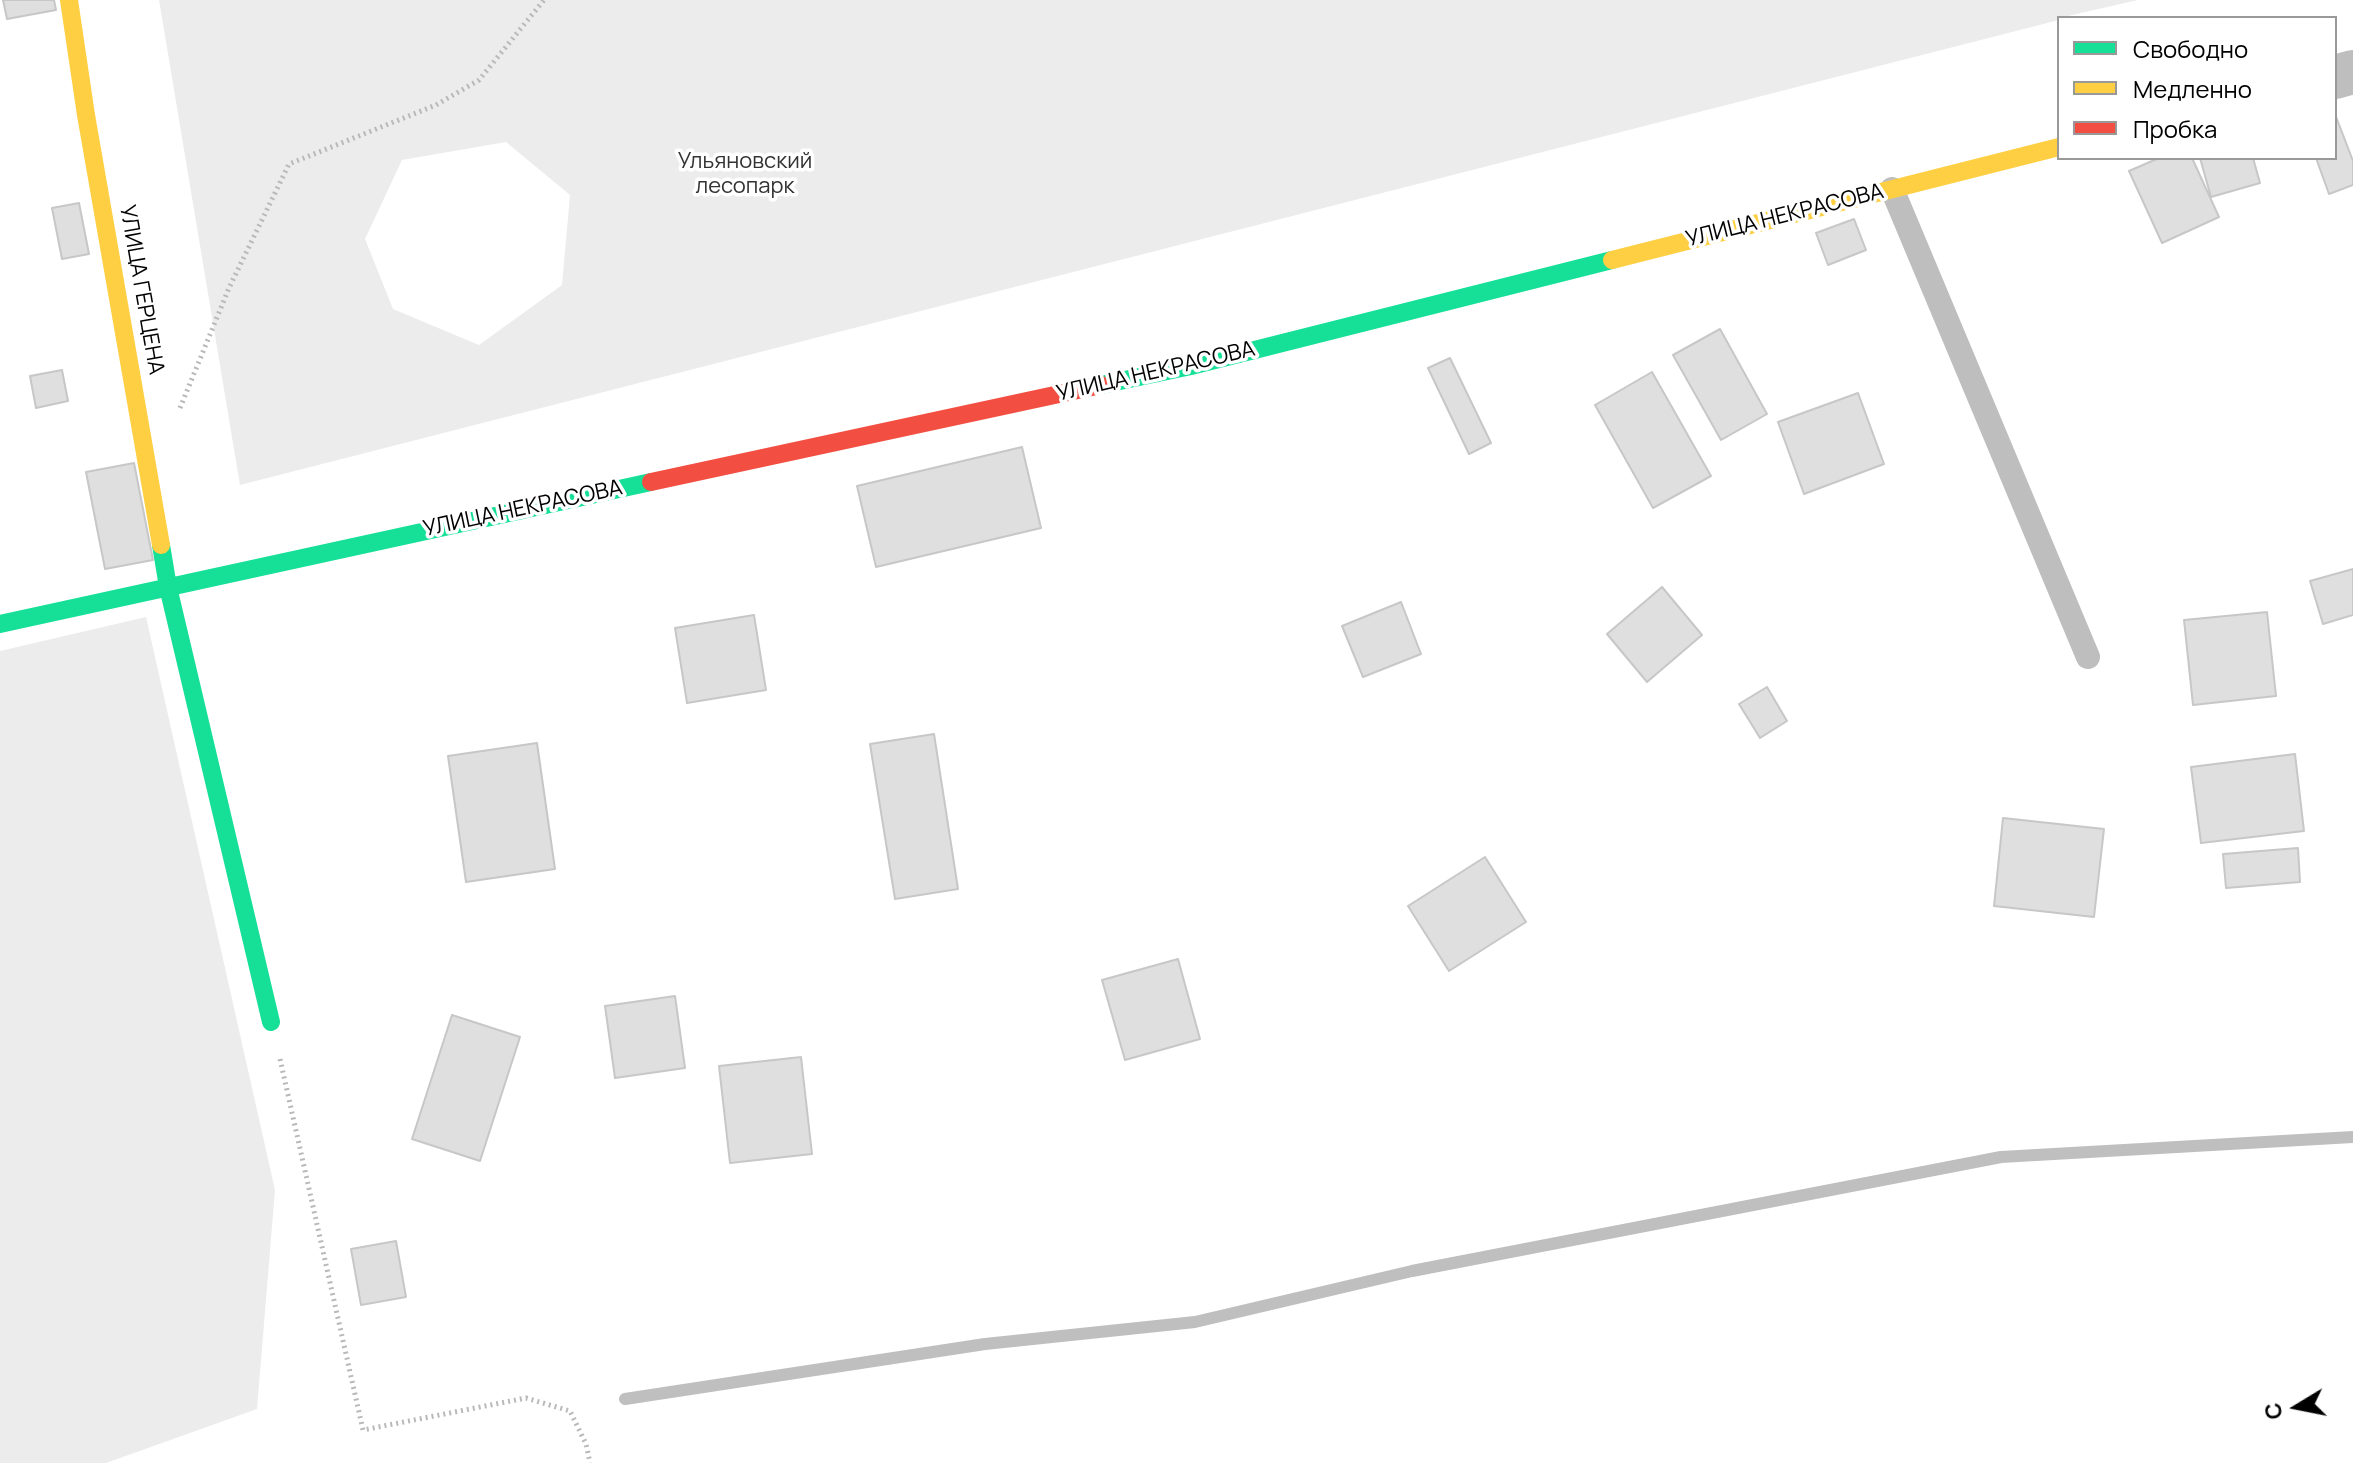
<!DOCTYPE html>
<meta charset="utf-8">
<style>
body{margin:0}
#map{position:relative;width:2353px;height:1463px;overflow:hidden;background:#fff;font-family:Manrope,sans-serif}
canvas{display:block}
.legend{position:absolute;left:2057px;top:16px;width:280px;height:144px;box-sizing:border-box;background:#fff;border:2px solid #999;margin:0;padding:10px 14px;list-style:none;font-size:24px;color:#000}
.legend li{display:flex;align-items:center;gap:16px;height:40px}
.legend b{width:40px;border:2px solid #999}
.north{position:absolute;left:2257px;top:1367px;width:80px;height:80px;-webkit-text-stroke:6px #fff;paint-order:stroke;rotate:260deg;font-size:22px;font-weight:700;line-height:32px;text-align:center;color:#000}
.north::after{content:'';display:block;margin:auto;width:28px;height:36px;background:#000;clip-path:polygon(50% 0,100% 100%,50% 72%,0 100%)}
</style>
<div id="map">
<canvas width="2353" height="1463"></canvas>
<ul class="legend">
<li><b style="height:10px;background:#16e098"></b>Свободно</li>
<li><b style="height:10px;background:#ffcf43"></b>Медленно</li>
<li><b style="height:10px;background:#f24e42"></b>Пробка</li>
</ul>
<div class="north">С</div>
</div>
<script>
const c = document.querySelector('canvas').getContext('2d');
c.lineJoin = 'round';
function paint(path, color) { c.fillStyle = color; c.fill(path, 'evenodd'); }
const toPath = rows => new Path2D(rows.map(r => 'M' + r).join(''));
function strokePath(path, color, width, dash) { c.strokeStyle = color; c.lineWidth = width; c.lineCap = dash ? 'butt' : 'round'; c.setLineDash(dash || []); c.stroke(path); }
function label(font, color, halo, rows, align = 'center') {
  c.font = font + ' Manrope,sans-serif'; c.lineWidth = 7; c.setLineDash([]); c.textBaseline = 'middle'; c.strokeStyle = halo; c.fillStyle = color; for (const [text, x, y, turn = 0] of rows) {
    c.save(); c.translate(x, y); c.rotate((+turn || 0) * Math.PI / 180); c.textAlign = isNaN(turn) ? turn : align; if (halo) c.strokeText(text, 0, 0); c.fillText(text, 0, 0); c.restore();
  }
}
paint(toPath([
 [159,0,2138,0,2059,18,2059,20,240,485],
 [506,142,570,195,562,285,479,345,393,309,365,239,402,160],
 [146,617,275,1190,257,1409,106,1463,0,1463,0,651]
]), '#ececec');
strokePath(toPath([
 [625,1399,985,1344,1195,1322,1412,1271,2001,1157,2353,1137]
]), '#bfbfbf', 12);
const building = toPath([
 [3,0,54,0,56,10,7,19,3,0],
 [2335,114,2353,161,2353,185,2329,194,2316,158,2335,158,2335,114],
 [2159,158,2192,158,2219,217,2162,243,2129,171,2159,158],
 [2200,158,2253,158,2260,183,2211,197,2200,158],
 [79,203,89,254,62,259,52,208,79,203],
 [1854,219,1866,250,1828,265,1816,233,1854,219],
 [1720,329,1767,414,1721,440,1673,355,1720,329],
 [1450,358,1491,443,1469,454,1428,368,1450,358],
 [62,370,68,401,36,408,30,376,62,370],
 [1652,372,1711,476,1653,508,1595,405,1652,372],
 [1858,393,1884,464,1804,494,1778,422,1858,393],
 [1022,447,1041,528,876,567,857,486,1022,447],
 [134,463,153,560,105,569,86,472,134,463],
 [2353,569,2353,615,2323,624,2310,581,2353,569],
 [1662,587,1702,635,1647,682,1607,634,1662,587],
 [1401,602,1421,654,1363,677,1342,626,1401,602],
 [2267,612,2276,696,2193,705,2184,620,2267,612],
 [754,615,766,690,687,703,675,628,754,615],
 [1767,687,1787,721,1760,738,1739,704,1767,687],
 [934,734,958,889,895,899,870,744,934,734],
 [537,743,555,869,466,882,448,756,537,743],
 [2295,754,2304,831,2201,843,2191,767,2295,754],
 [2003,818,2104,829,2094,917,1994,906,2003,818],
 [2298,848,2300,882,2226,888,2223,854,2298,848],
 [1485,857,1526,922,1449,971,1408,906,1485,857],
 [1178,959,1200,1039,1125,1060,1102,980,1178,959],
 [675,996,685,1068,615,1078,605,1006,675,996],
 [452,1015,520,1037,480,1161,412,1139,452,1015],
 [801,1057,812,1154,730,1163,719,1066,801,1057],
 [396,1241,406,1297,361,1305,351,1249,396,1241]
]);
paint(building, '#dfdfdf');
strokePath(building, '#c7c7c7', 2);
strokePath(toPath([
 [180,408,229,288,289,164,436,105,479,80,544,0],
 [280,1059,363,1430,526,1398,570,1411,586,1444,590,1463]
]), '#b9b9b9', 5, [2, 4]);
strokePath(toPath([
 [1892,189,2088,657]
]), '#bebebe', 24);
strokePath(toPath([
 [2335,77,2353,72]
]), '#bebebe', 44);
strokePath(toPath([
 [1101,385,1191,366,1612,260],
 [161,545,168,587,271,1022],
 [0,624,651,482]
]), '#16e098', 18);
strokePath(toPath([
 [69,0,86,115,161,545],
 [1612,260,2059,147]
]), '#ffcf43', 18);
strokePath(toPath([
 [651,482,1101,385]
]), '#f24e42', 18);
label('22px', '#333', '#fff', [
 ["Ульяновский",745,162],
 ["лесопарк",745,187]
]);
label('22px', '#000', '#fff', [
 ["УЛИЦА НЕКРАСОВА",1785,216,-14],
 ["УЛИЦА ГЕРЦЕНА",141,290,80],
 ["УЛИЦА НЕКРАСОВА",1156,372,-13],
 ["УЛИЦА НЕКРАСОВА",523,509,-12]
]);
</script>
